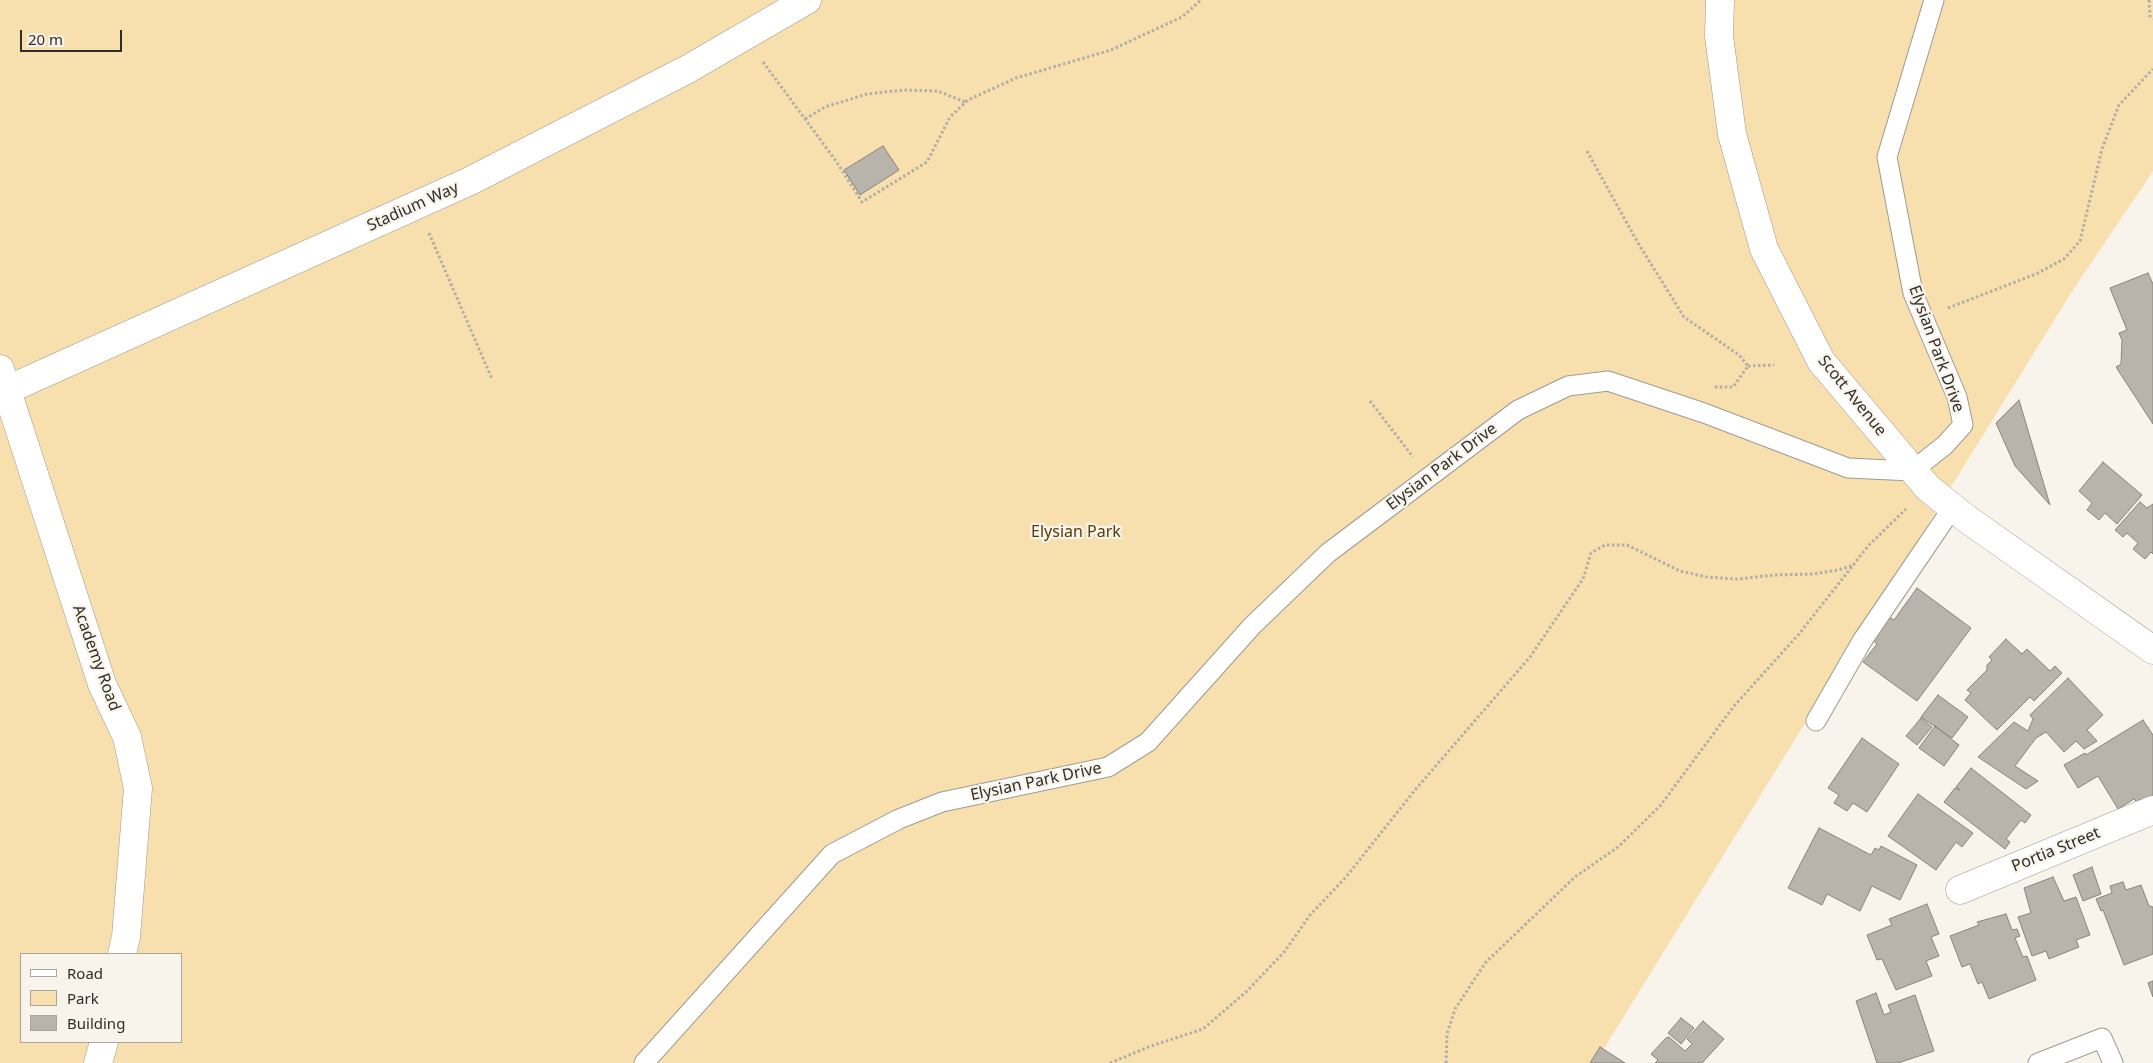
<!DOCTYPE html>
<style>
body{margin:0}
#map{position:relative;width:2153px;height:1063px;overflow:hidden;background:#f8f4eb;font-family:"Noto Sans",sans-serif}
canvas{display:block}
.legend{position:absolute;left:20px;top:953px;width:162px;height:90px;box-sizing:border-box;background:#f8f4eb;border:1px solid #a8a49e;margin:0;padding:6px 9px;list-style:none;font-size:15px;color:#2f2d2a}
.legend li{display:flex;align-items:center;gap:10px;height:25px}
.legend b{width:25px;border:1px solid #a8a49e}
.scale{position:absolute;left:20px;top:30px;width:102px;height:22px;box-sizing:border-box;border:2px solid #2f2d2a;border-top:0;padding-left:6px;font-size:15px;line-height:18px;white-space:nowrap;color:#2f2d2a;-webkit-text-stroke:4px #f8f4eb;paint-order:stroke}
</style>
<div id="map">
<canvas width="2153" height="1063"></canvas>
<ul class="legend">
<li><b style="height:6px;background:#fff"></b>Road</li>
<li><b style="height:14px;background:#f7e0ae"></b>Park</li>
<li><b style="height:14px;background:#b8b4ab"></b>Building</li>
</ul>
<div class="scale">20 m</div>
</div>
<script>
const c = document.querySelector('canvas').getContext('2d');
c.lineJoin = 'round';
function paint(path, color) { c.fillStyle = color; c.fill(path, 'evenodd'); }
const toPath = rows => new Path2D(rows.map(r => 'M' + r).join(''));
function strokePath(path, color, width, dash) { c.strokeStyle = color; c.lineWidth = width; c.lineCap = dash ? 'butt' : 'round'; c.setLineDash(dash || []); c.stroke(path); }
function label(font, color, halo, rows, align = 'center') {
  c.font = font + ' "Noto Sans",sans-serif'; c.lineWidth = 4.5; c.setLineDash([]); c.textBaseline = 'middle'; c.strokeStyle = halo; c.fillStyle = color; for (const [text, x, y, turn = 0] of rows) {
    c.save(); c.translate(x, y); c.rotate((+turn || 0) * Math.PI / 180); c.textAlign = isNaN(turn) ? turn : align; if (halo) c.strokeText(text, 0, 0); c.fillText(text, 0, 0); c.restore();
  }
}
paint(toPath([
 [0,0,2153,0,2153,171,2069,296,1595,1063,0,1063],
 [21,954,181,954,181,1042,21,1042]
]), '#f7e0ae');
const building = toPath([
 [883,146,899,170,860,195,844,170,883,146],
 [2148,273,2153,284,2153,424,2116,367,2121,364,2122,340,2119,333,2127,330,2110,288,2148,273],
 [2019,400,2050,505,2015,466,1996,423,2019,400],
 [2103,462,2142,495,2117,524,2105,513,2099,520,2087,510,2092,503,2079,491,2103,462],
 [2140,502,2147,508,2153,504,2153,554,2151,552,2145,559,2133,549,2138,543,2127,533,2123,537,2115,530,2140,502],
 [1917,588,1971,628,1917,701,1863,662,1877,644,1873,640,1889,617,1894,620,1917,588],
 [2006,639,2022,654,2027,649,2050,671,2055,666,2062,673,2034,701,2030,697,1997,730,1965,700,1971,693,1967,690,1987,670,1987,665,1992,660,1989,657,2006,639],
 [2068,678,2103,715,2087,730,2097,741,2084,749,2076,741,2064,752,2046,732,2036,738,2015,766,2038,781,2026,789,1978,757,2014,722,2028,731,2033,719,2030,715,2068,678],
 [1938,695,1968,717,1952,738,1921,717,1938,695],
 [1921,718,1932,727,1917,745,1906,736,1921,718],
 [2143,720,2153,735,2153,797,2143,802,2141,799,2137,802,2134,799,2118,809,2098,776,2078,788,2064,765,2085,753,2086,755,2143,720],
 [1935,726,1959,745,1944,766,1919,748,1935,726],
 [1862,738,1899,764,1867,812,1853,803,1847,811,1834,803,1839,795,1828,788,1862,738],
 [1971,768,2031,815,2025,823,2021,820,2006,839,2010,842,2005,849,1944,802,1955,788,1960,790,1956,787,1971,768],
 [1918,794,1973,833,1962,847,1956,842,1936,870,1888,836,1918,794],
 [1819,828,1871,855,1875,848,1879,850,1881,846,1917,865,1900,900,1872,886,1860,911,1827,894,1822,905,1788,888,1819,828],
 [2092,867,2101,894,2083,901,2073,875,2092,867],
 [2053,877,2064,901,2076,897,2090,935,2076,940,2079,947,2049,959,2046,951,2032,956,2018,917,2031,913,2024,888,2053,877],
 [2123,882,2126,890,2141,885,2149,906,2153,907,2153,954,2124,965,2103,910,2101,911,2096,899,2112,893,2110,886,2123,882],
 [1927,904,1939,934,1931,937,1939,956,1926,961,1932,976,1896,990,1882,959,1877,960,1867,935,1892,925,1889,919,1927,904],
 [2006,914,2012,930,2017,929,2020,936,2015,938,2023,957,2027,956,2036,980,1989,999,1982,982,1978,984,1970,964,1962,967,1950,936,1979,925,1977,922,2006,914],
 [2153,981,2153,997,2148,983,2153,981],
 [1876,993,1884,1015,1891,1012,1888,1005,1915,995,1934,1051,1898,1063,1877,1063,1856,1001,1876,993],
 [1681,1018,1694,1028,1681,1044,1668,1033,1681,1018],
 [1703,1021,1724,1039,1702,1063,1655,1063,1658,1060,1651,1054,1666,1038,1669,1037,1685,1051,1692,1044,1687,1039,1703,1021],
 [1600,1047,1625,1063,1590,1063,1600,1047]
]);
paint(building, '#b8b4ab');
strokePath(building, '#87847c', 1);
const lane = toPath([
 [1816,721,1862,641,1953,507],
 [644,1063,832,854,899,819,942,802,1108,767,1148,742,1252,626,1328,553,1518,410,1568,386,1608,381,1704,413,1848,468,1912,471,1945,445,1963,425,1957,397,1913,293,1887,157,1934,0],
 [2038,1063,2102,1038,2113,1063]
]);
const street = toPath([
 [1960,890,2153,810]
]);
const secondary = toPath([
 [1720,0,1719,36,1732,134,1764,249,1821,361,1928,488,1967,519,2153,650],
 [0,369,102,684,127,737,138,788,126,937,122,954],
 [7,390,470,181,688,69,807,0],
 [98,1063,104,1042]
]);
strokePath(lane, '#9f9b93', 21);
strokePath(street, '#9f9b93', 29);
strokePath(secondary, '#9f9b93', 29);
strokePath(toPath([
 [2149,0,2150,16,2153,19],
 [763,62,836,161,862,202,927,162,950,117,968,100,1016,78,1111,50,1182,17,1201,0],
 [805,119,825,107,867,94,904,90,938,91,965,102],
 [1587,151,1638,243,1684,317,1739,355,1748,366,1733,387,1714,387],
 [429,233,492,379],
 [1948,308,2036,274,2064,259,2080,241,2102,149,2119,105,2153,69],
 [1748,366,1774,365],
 [1370,401,1413,457],
 [1110,1063,1151,1046,1203,1029,1246,992,1285,951,1310,915,1346,877,1415,790,1530,657,1583,579,1591,553,1605,545,1627,545,1680,571,1707,577,1737,579,1775,575,1812,574,1838,570,1854,565],
 [1446,1063,1447,1034,1455,1009,1486,962,1575,877,1618,847,1660,806,1734,706,1799,634,1869,545,1906,509]
]), '#b1aea7', 3, [2.5, 2.5]);
strokePath(lane, '#fff', 19);
strokePath(street, '#fff', 28);
strokePath(secondary, '#fff', 28);
label('16px', '#2f2d2a', '#f8f4eb', [
 ["Stadium Way",413,207,-24],
 ["Elysian Park Drive",1936,349,70],
 ["Scott Avenue",1852,396,51],
 ["Elysian Park Drive",1442,467,-37],
 ["Academy Road",96,658,70],
 ["Elysian Park Drive",1036,782,-12],
 ["Portia Street",2056,850,-22]
]);
label('16px', '#533e07', '#f8f4eb', [
 ["Elysian Park",1076,532]
]);
</script>
